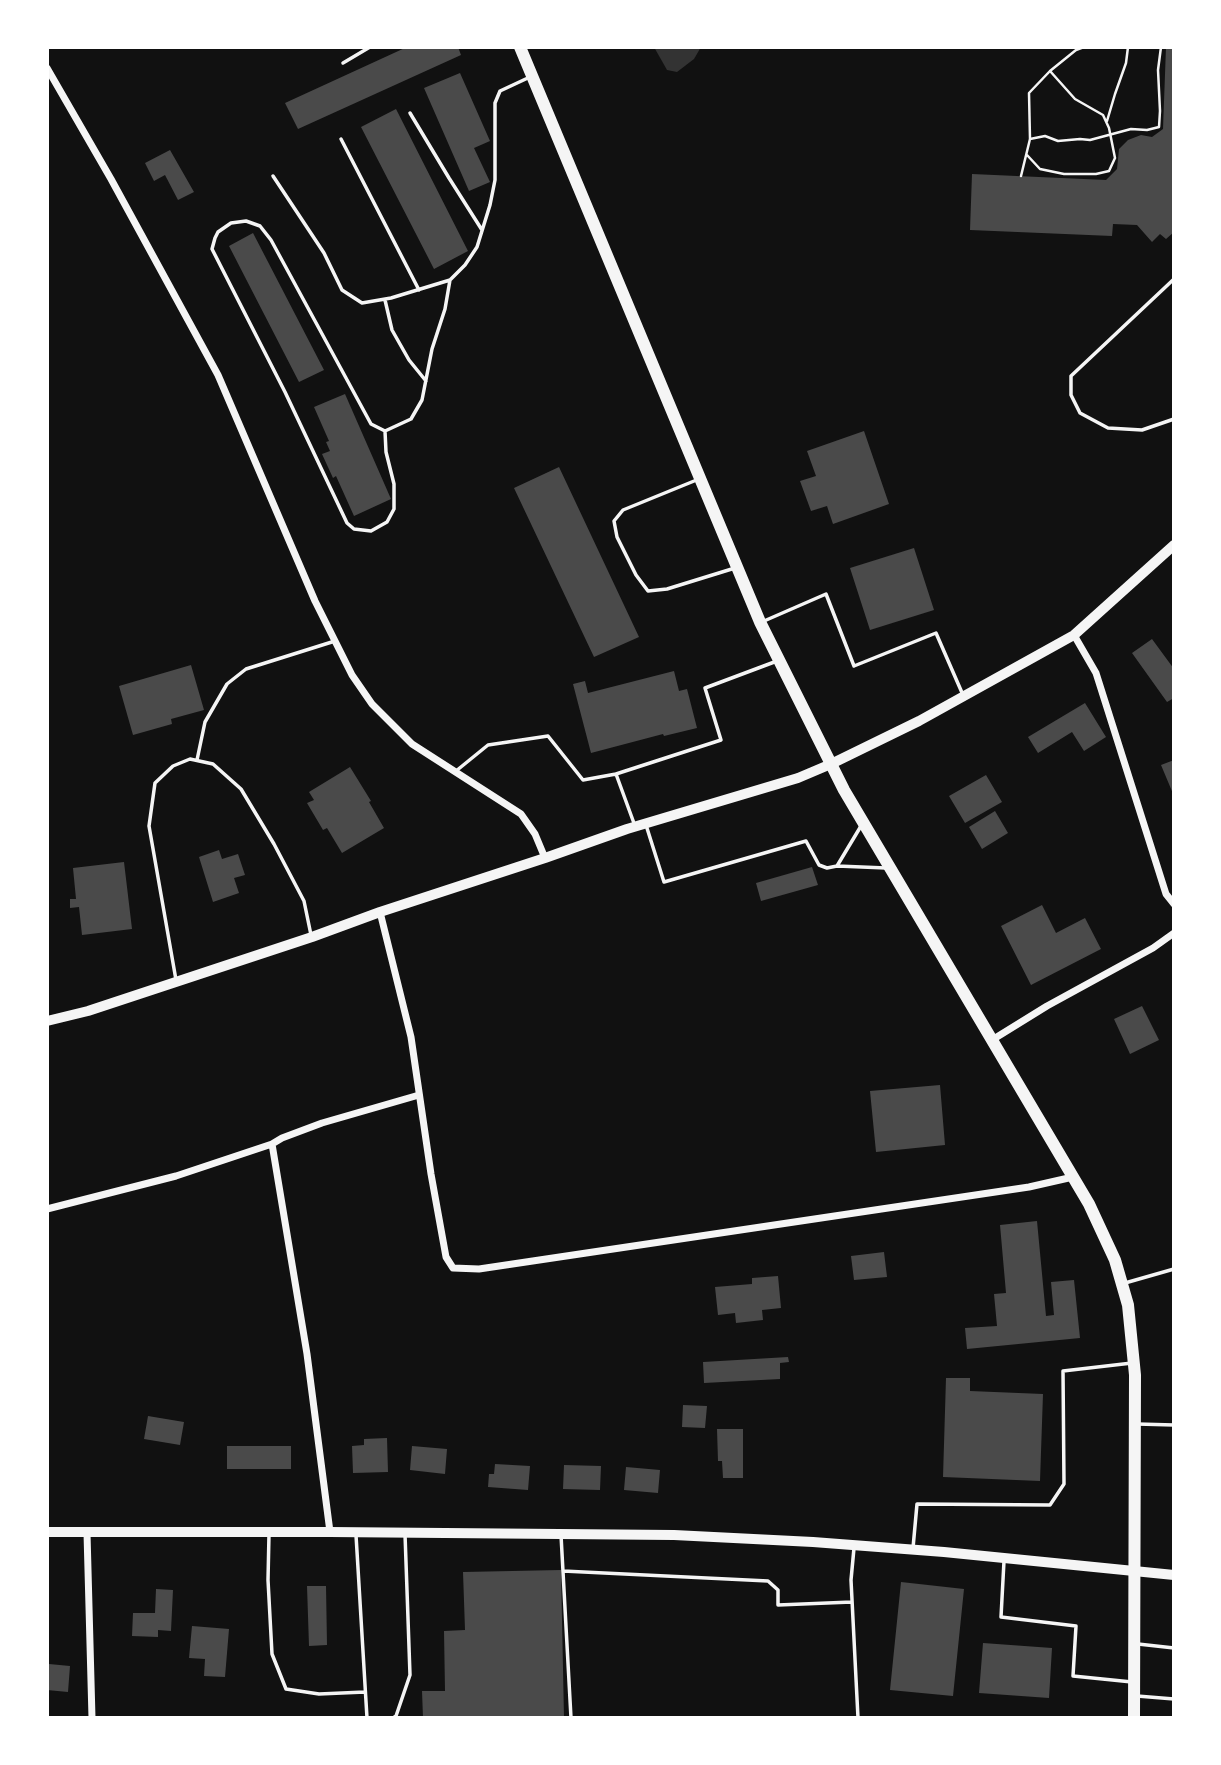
<!DOCTYPE html>
<style>
body{margin:0}
#map{position:relative;width:1221px;height:1765px;overflow:hidden;background:#111;font-family:"Public Sans",sans-serif}
canvas{display:block}
.frame{position:absolute;inset:0;border:49px solid #fff;pointer-events:none}
</style>
<div id="map">
<canvas width="1221" height="1765"></canvas>
<div class="frame"></div>
</div>
<script>
const c = document.querySelector('canvas').getContext('2d');
c.lineJoin = 'round';
function paint(path, color) { c.fillStyle = color; c.fill(path, 'evenodd'); }
const toPath = rows => new Path2D(rows.map(r => 'M' + r).join(''));
function strokePath(path, color, width, dash) { c.strokeStyle = color; c.lineWidth = width; c.lineCap = dash ? 'butt' : 'round'; c.setLineDash(dash || []); c.stroke(path); }
paint(toPath([
 [654,47,701,47,694,59,677,72,667,70]
]), '#333');
paint(toPath([
 [407,47,458,47,461,55,298,129,285,103],
 [1166,47,1174,47,1174,232,1166,239,1160,234,1152,242,1137,225,1113,224,1112,236,970,230,972,174,1106,180,1117,169,1119,149,1128,140,1141,135,1152,137,1163,129],
 [460,73,490,141,474,148,490,182,469,191,424,88],
 [396,109,468,251,434,269,361,127],
 [170,150,194,192,178,200,165,175,154,181,145,163],
 [253,233,324,370,299,382,229,246],
 [345,394,391,499,354,516,336,476,333,478,322,454,330,451,326,442,329,441,314,407],
 [864,431,889,504,833,524,827,506,811,511,800,481,816,476,807,451],
 [559,467,639,637,594,657,514,488],
 [914,548,934,610,870,630,850,568],
 [1152,639,1174,669,1174,698,1167,702,1132,653],
 [191,665,204,710,171,719,172,724,133,735,119,686],
 [674,671,679,691,687,689,697,728,664,736,663,734,591,753,573,684,585,681,588,693],
 [1085,703,1106,737,1084,751,1072,732,1038,753,1028,737],
 [1174,760,1174,796,1161,765],
 [350,767,371,801,369,802,384,828,342,853,327,828,323,830,307,803,314,800,309,792],
 [986,775,1002,802,965,823,949,796],
 [995,811,1008,833,982,849,969,827],
 [219,850,222,859,238,854,245,875,234,878,239,893,213,902,199,857],
 [124,862,132,929,82,935,79,907,70,908,70,899,76,899,73,868],
 [812,867,818,885,761,901,756,883],
 [1042,905,1056,933,1085,918,1101,949,1031,985,1001,926],
 [1142,1006,1159,1040,1130,1054,1114,1019],
 [940,1085,945,1145,876,1152,870,1091],
 [1037,1221,1046,1316,1054,1315,1051,1282,1074,1280,1080,1338,967,1349,965,1328,997,1326,994,1294,1006,1293,1000,1225],
 [884,1252,887,1277,854,1280,851,1256],
 [778,1276,781,1308,762,1310,763,1320,736,1323,735,1313,718,1315,715,1287,752,1284,752,1278],
 [788,1357,789,1362,780,1363,780,1379,704,1383,703,1362],
 [946,1378,970,1378,970,1391,1043,1394,1040,1481,943,1477],
 [683,1405,707,1406,705,1428,682,1427],
 [148,1416,184,1422,180,1445,144,1439],
 [717,1429,743,1429,743,1478,723,1478,722,1461,718,1461],
 [387,1438,388,1472,353,1473,352,1446,364,1445,364,1439],
 [227,1446,291,1446,291,1469,227,1469],
 [412,1446,447,1449,445,1474,410,1470],
 [495,1464,530,1466,528,1490,488,1487,489,1474,494,1474],
 [564,1465,601,1466,600,1490,563,1489],
 [626,1467,660,1470,658,1493,624,1490],
 [561,1570,564,1718,423,1718,422,1691,445,1691,444,1631,465,1630,463,1572],
 [901,1582,964,1589,953,1696,890,1690],
 [307,1586,326,1586,327,1645,309,1646],
 [156,1589,173,1590,171,1631,158,1630,158,1637,132,1636,133,1613,155,1613],
 [192,1626,229,1629,225,1677,204,1676,205,1659,189,1658],
 [983,1643,1052,1648,1049,1698,979,1693],
 [49,1664,70,1666,68,1692,47,1690]
]), '#4a4a4a');
strokePath(toPath([
 [1107,121,1115,94,1126,63,1128,47],
 [1030,139,1045,136,1058,141,1080,139,1090,140,1131,129,1147,130,1159,127,1160,111,1158,70,1161,47],
 [1027,155,1040,169,1064,174,1096,174,1109,171,1115,158,1109,128,1103,115,1075,99,1050,71],
 [1021,176,1030,139,1029,93,1050,71,1076,50,1084,47]
]), '#f5f5f5', 2.5);
strokePath(toPath([
 [343,63,370,47],
 [410,113,449,178,482,230],
 [341,139,419,290],
 [273,176,324,253,342,290,362,303,391,298,450,280],
 [1174,279,1071,376,1071,395,1080,413,1108,428,1142,430,1174,419],
 [385,300,392,330,409,360,426,381],
 [385,431,386,452,394,484,394,509,387,522,371,531,354,529,347,523,285,392,212,249,215,238,218,232,231,223,246,221,260,226,271,240,371,424,385,431,411,419,422,400,432,349,445,309,450,280,465,265,477,247,490,205,495,180,495,103,500,91,530,77],
 [699,479,623,510,614,521,617,537,636,575,648,591,667,589,735,568],
 [764,621,826,594,854,666,936,633,963,695],
 [197,760,205,722,227,684,246,669,335,641],
 [456,771,488,745,548,736,583,780,616,774],
 [646,825,664,882,806,841,819,865,827,868,837,866,886,868],
 [635,826,616,774,721,740,705,688,777,661],
 [837,866,861,826],
 [176,980,149,826,155,783,173,766,190,759,213,764,241,789,274,844,304,901,311,935],
 [1125,1283,1174,1269],
 [1137,1424,1174,1425],
 [269,1534,268,1580,272,1654,286,1689,319,1694,365,1692],
 [356,1535,367,1718],
 [561,1535,571,1718],
 [854,1548,851,1580,858,1718],
 [913,1548,917,1504,1050,1505,1064,1484,1063,1371,1132,1363],
 [1004,1561,1001,1617,1076,1626,1073,1676,1132,1682],
 [563,1571,768,1581,778,1590,778,1605,852,1602],
 [1138,1644,1174,1648],
 [1137,1696,1174,1699],
 [393,1718,396,1716,410,1675,405,1534]
]), '#f5f5f5', 3.5);
strokePath(toPath([
 [47,68,111,179,218,375,315,601,352,675,372,704,412,744,521,814,535,834,545,858],
 [1074,635,1096,673,1166,894,1174,904],
 [380,912,411,1037,431,1174,446,1257,453,1268,479,1269,1029,1187,1073,1177],
 [992,1040,1047,1006,1153,948,1174,933],
 [272,1144,307,1354,330,1532],
 [47,1209,176,1176,272,1144,282,1138,322,1123,419,1095],
 [87,1533,92,1718]
]), '#f5f5f5', 7);
strokePath(toPath([
 [47,1021,88,1011,312,937,380,912,545,858,627,829,798,778,831,764]
]), '#f5f5f5', 10);
strokePath(toPath([
 [831,764,919,721,1074,635,1174,545],
 [47,1532,330,1532,674,1535,813,1542,944,1552,1174,1575]
]), '#f5f5f5', 10);
strokePath(toPath([
 [520,47,760,622,844,790,1089,1204,1115,1260,1128,1305,1135,1375,1134,1718]
]), '#f5f5f5', 12);
</script>
